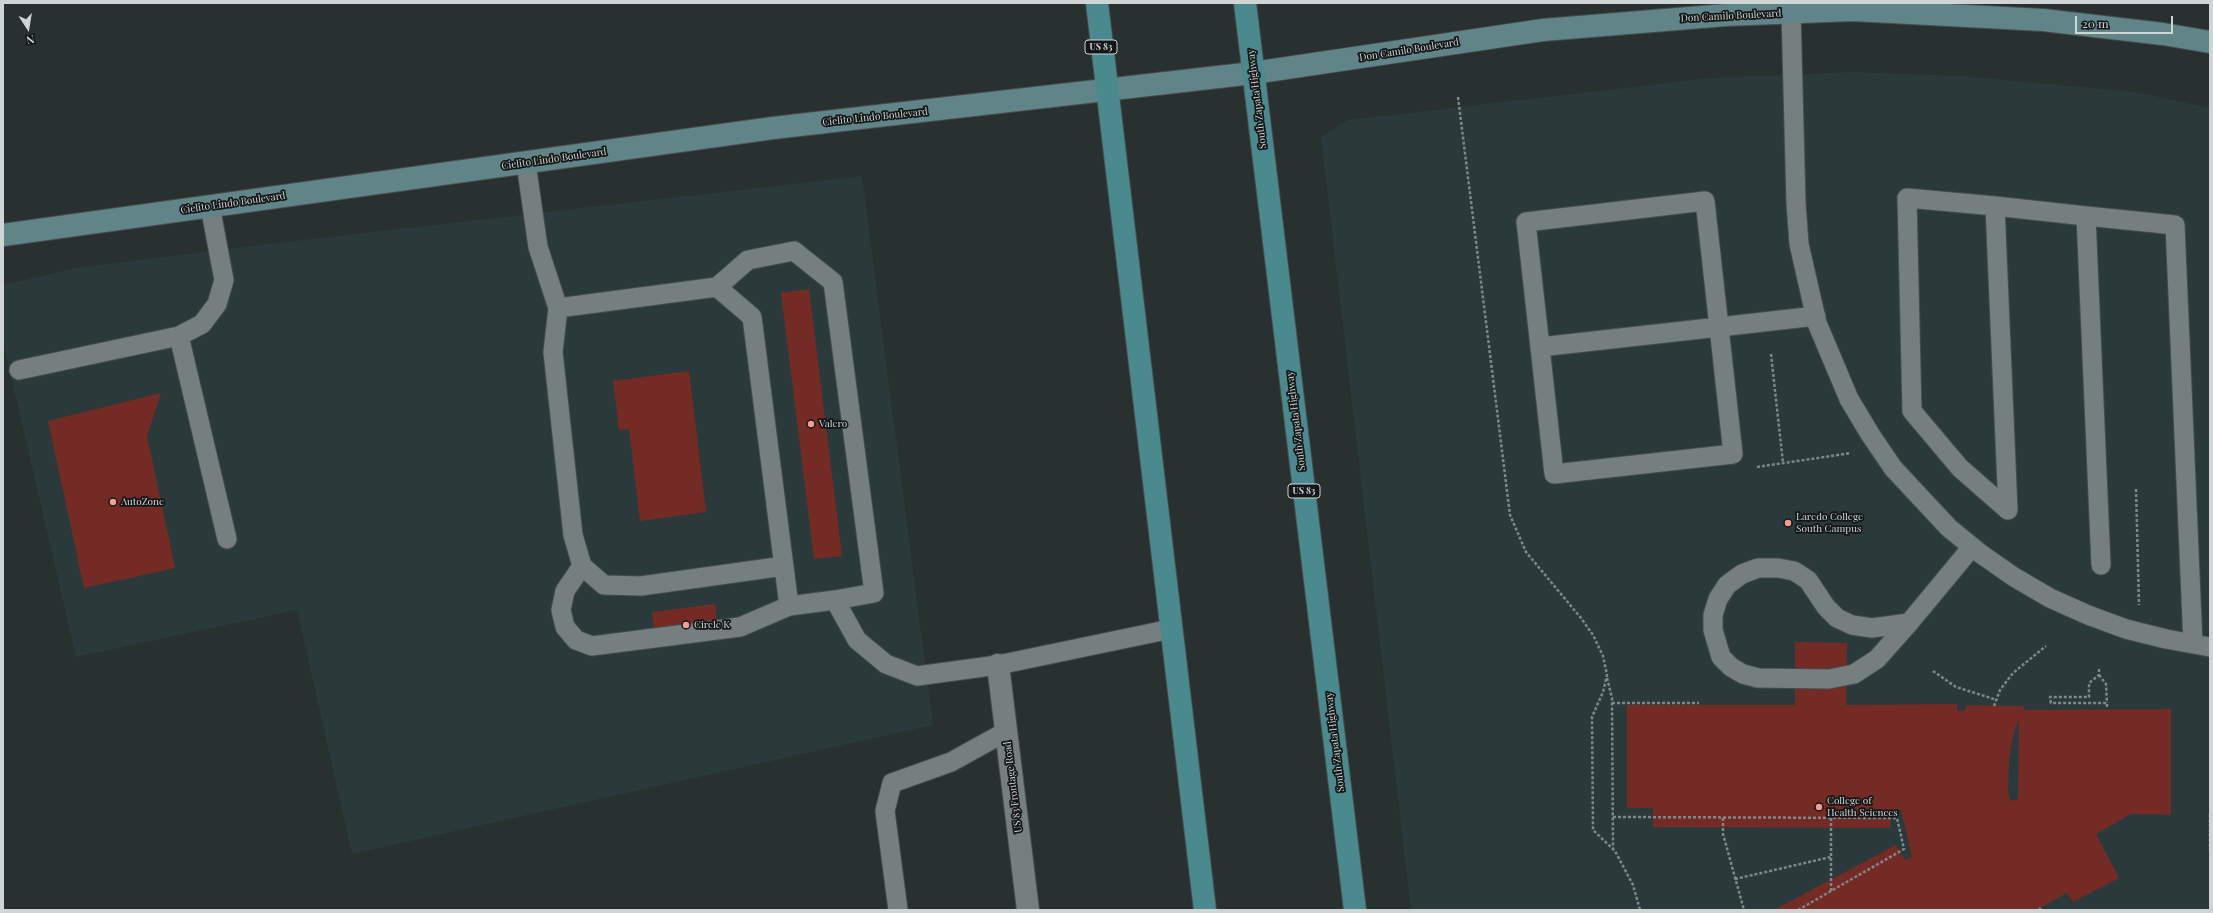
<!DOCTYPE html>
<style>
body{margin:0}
#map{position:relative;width:2213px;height:913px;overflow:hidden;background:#283030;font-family:"Playfair Display",serif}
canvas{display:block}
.frame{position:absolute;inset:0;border:4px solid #cfd4d4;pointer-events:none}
.north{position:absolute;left:8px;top:8px;width:40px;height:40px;-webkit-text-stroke:3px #141717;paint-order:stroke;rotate:168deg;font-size:11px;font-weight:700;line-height:16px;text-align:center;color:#cfd4d4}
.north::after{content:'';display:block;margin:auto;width:14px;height:18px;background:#cfd4d4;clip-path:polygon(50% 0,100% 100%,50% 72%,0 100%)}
.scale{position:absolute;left:2075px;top:16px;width:98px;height:18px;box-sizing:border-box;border:2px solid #cfd4d4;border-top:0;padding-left:5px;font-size:12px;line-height:14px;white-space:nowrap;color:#cfd4d4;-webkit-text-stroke:3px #141717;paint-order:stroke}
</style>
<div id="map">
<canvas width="2213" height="913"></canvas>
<div class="frame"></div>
<div class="north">N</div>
<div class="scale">20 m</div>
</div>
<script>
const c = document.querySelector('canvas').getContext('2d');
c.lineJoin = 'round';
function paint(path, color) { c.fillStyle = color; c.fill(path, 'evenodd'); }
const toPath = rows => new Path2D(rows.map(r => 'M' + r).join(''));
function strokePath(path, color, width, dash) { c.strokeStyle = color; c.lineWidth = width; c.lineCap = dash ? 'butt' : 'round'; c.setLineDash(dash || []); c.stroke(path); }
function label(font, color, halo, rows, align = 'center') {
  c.font = font + ' "Playfair Display",serif'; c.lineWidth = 3.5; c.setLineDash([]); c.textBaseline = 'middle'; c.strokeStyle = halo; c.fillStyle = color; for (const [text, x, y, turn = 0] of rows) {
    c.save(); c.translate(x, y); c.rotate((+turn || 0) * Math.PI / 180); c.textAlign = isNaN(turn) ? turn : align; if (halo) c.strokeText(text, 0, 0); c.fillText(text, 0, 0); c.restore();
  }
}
paint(toPath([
 [1853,72,1962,76,2136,92,2210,108,2210,910,1411,910,1321,137,1348,120,1710,78],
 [862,176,933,725,352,854,297,610,76,657,3,342,3,285,76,268,259,245]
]), '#2a3a3b');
paint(toPath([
 [809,289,842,556,814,559,781,293],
 [689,371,706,512,640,521,629,429,619,430,613,381],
 [161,393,147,436,175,568,84,588,48,421],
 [715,604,719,638,656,646,652,612],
 [1795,642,1847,643,1846,705,1957,704,1957,711,1964,711,1967,705,2025,706,2023,710,2171,709,2171,815,2131,814,2096,834,2119,878,2073,902,2067,893,2036,910,1774,910,1896,845,1905,860,1912,857,1901,810,1891,810,1890,828,1653,827,1653,808,1627,808,1627,705,1795,705],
 [2019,719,2018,799,2010,801,2008,792,2009,759,2014,732]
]), '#742b26');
const lane = toPath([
 [1791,12,1796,203,1799,244,1817,323,1849,399,1870,434,1893,468,1949,528,1981,554,2014,577,2050,598,2088,615,2126,629,2166,639,2210,647],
 [526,163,538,247,558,308,717,287,748,260,794,251,833,282,874,593,835,600,857,640,886,664,917,676,998,665,1171,629],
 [1995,206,2008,510,1960,468,1912,411,1907,198,1995,206,2086,216,2175,225,2193,644],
 [2086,216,2101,565],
 [717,287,752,317,789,606,835,600],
 [558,308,553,352,573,535,582,566,604,585,641,586,784,566],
 [179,336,227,539],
 [1540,347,1526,222,1705,201,1719,327,1733,454,1554,474,1540,347,1719,327,1816,316],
 [19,370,179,336,202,324,217,304,224,280,210,206],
 [582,566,565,591,561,610,565,627,576,640,592,646,740,627,789,606],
 [1909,623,1872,628,1852,625,1837,618,1826,607,1808,580,1794,571,1778,568,1758,568,1742,574,1727,585,1718,599,1713,615,1713,630,1721,657,1731,667,1743,674,1758,678,1829,679,1854,674,1877,659,1909,623,1972,547],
 [898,910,885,811,892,783,951,762,1007,731]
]);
const street = toPath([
 [998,665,1028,910]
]);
const secondary = toPath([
 [3,235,773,128,1253,73,1543,30,1726,15,1853,10,2043,20,2163,34,2210,42]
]);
const primary = toPath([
 [1097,3,1205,910],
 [1245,3,1355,910]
]);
strokePath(lane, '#464d4d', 21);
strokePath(street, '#464d4d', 24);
strokePath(secondary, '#464d4d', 24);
strokePath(primary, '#464d4d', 24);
strokePath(toPath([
 [1458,97,1510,515,1526,552,1581,618,1593,635,1603,656,1607,675,1603,692,1592,717,1593,830,1615,851,1633,885,1640,910],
 [1771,354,1783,463],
 [1757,467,1851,453],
 [2136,489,2139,605],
 [2099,669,2099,675,2089,683,2089,697,2050,697,2051,703,2107,703,2107,708],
 [1933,671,1956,687,1997,700],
 [2099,675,2106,684,2107,703],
 [1607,678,1612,698,1613,848],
 [1612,703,1699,703],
 [1994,706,2000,690,2013,673,2046,646],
 [2210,814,2210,851],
 [1613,817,1897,818,1904,849,1798,910],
 [1723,818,1723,834,1744,910],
 [1831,818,1831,891],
 [1735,879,1831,857],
 [2039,908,2041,910]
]), '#808787', 2.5, [3, 2]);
strokePath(lane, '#767f80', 19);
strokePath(street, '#767f80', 22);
strokePath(secondary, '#608487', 22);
strokePath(primary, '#4a898e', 22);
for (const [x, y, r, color] of [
 [811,424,4,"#f59c92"],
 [113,502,4,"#f59c92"],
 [1788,523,4,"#f59c92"],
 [686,625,4,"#f59c92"],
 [1819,807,4,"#f59c92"]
]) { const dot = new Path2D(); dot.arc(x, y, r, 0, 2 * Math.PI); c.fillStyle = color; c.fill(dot); strokePath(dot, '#141717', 1.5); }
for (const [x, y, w] of [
 [1101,47,32],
 [1304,491,32]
]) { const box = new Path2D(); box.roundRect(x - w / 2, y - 7, w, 14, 3); c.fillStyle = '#141717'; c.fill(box); strokePath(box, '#cfd4d4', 1); }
label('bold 9px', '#cfd4d4', null, [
 ["US 83",1101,47],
 ["US 83",1304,491]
]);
label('10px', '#cfd4d4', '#141717', [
 ["Don Camilo Boulevard",1731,16,-3],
 ["Don Camilo Boulevard",1409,50,-9],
 ["South Zapata Highway",1257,99,-97],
 ["Cielito Lindo Boulevard",875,117,-6],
 ["Cielito Lindo Boulevard",554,159,-8],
 ["Cielito Lindo Boulevard",233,203,-8],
 ["South Zapata Highway",1296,421,-97],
 ["South Zapata Highway",1335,742,-97],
 ["US 83 Frontage Road",1013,787,-97]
]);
label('10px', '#cfd4d4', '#141717', [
 ["Valero",819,424],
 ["AutoZone",121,502],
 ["Laredo College",1796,517],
 ["South Campus",1796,529],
 ["Circle K",694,625],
 ["College of",1827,801],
 ["Health Sciences",1827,813]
], 'left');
</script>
